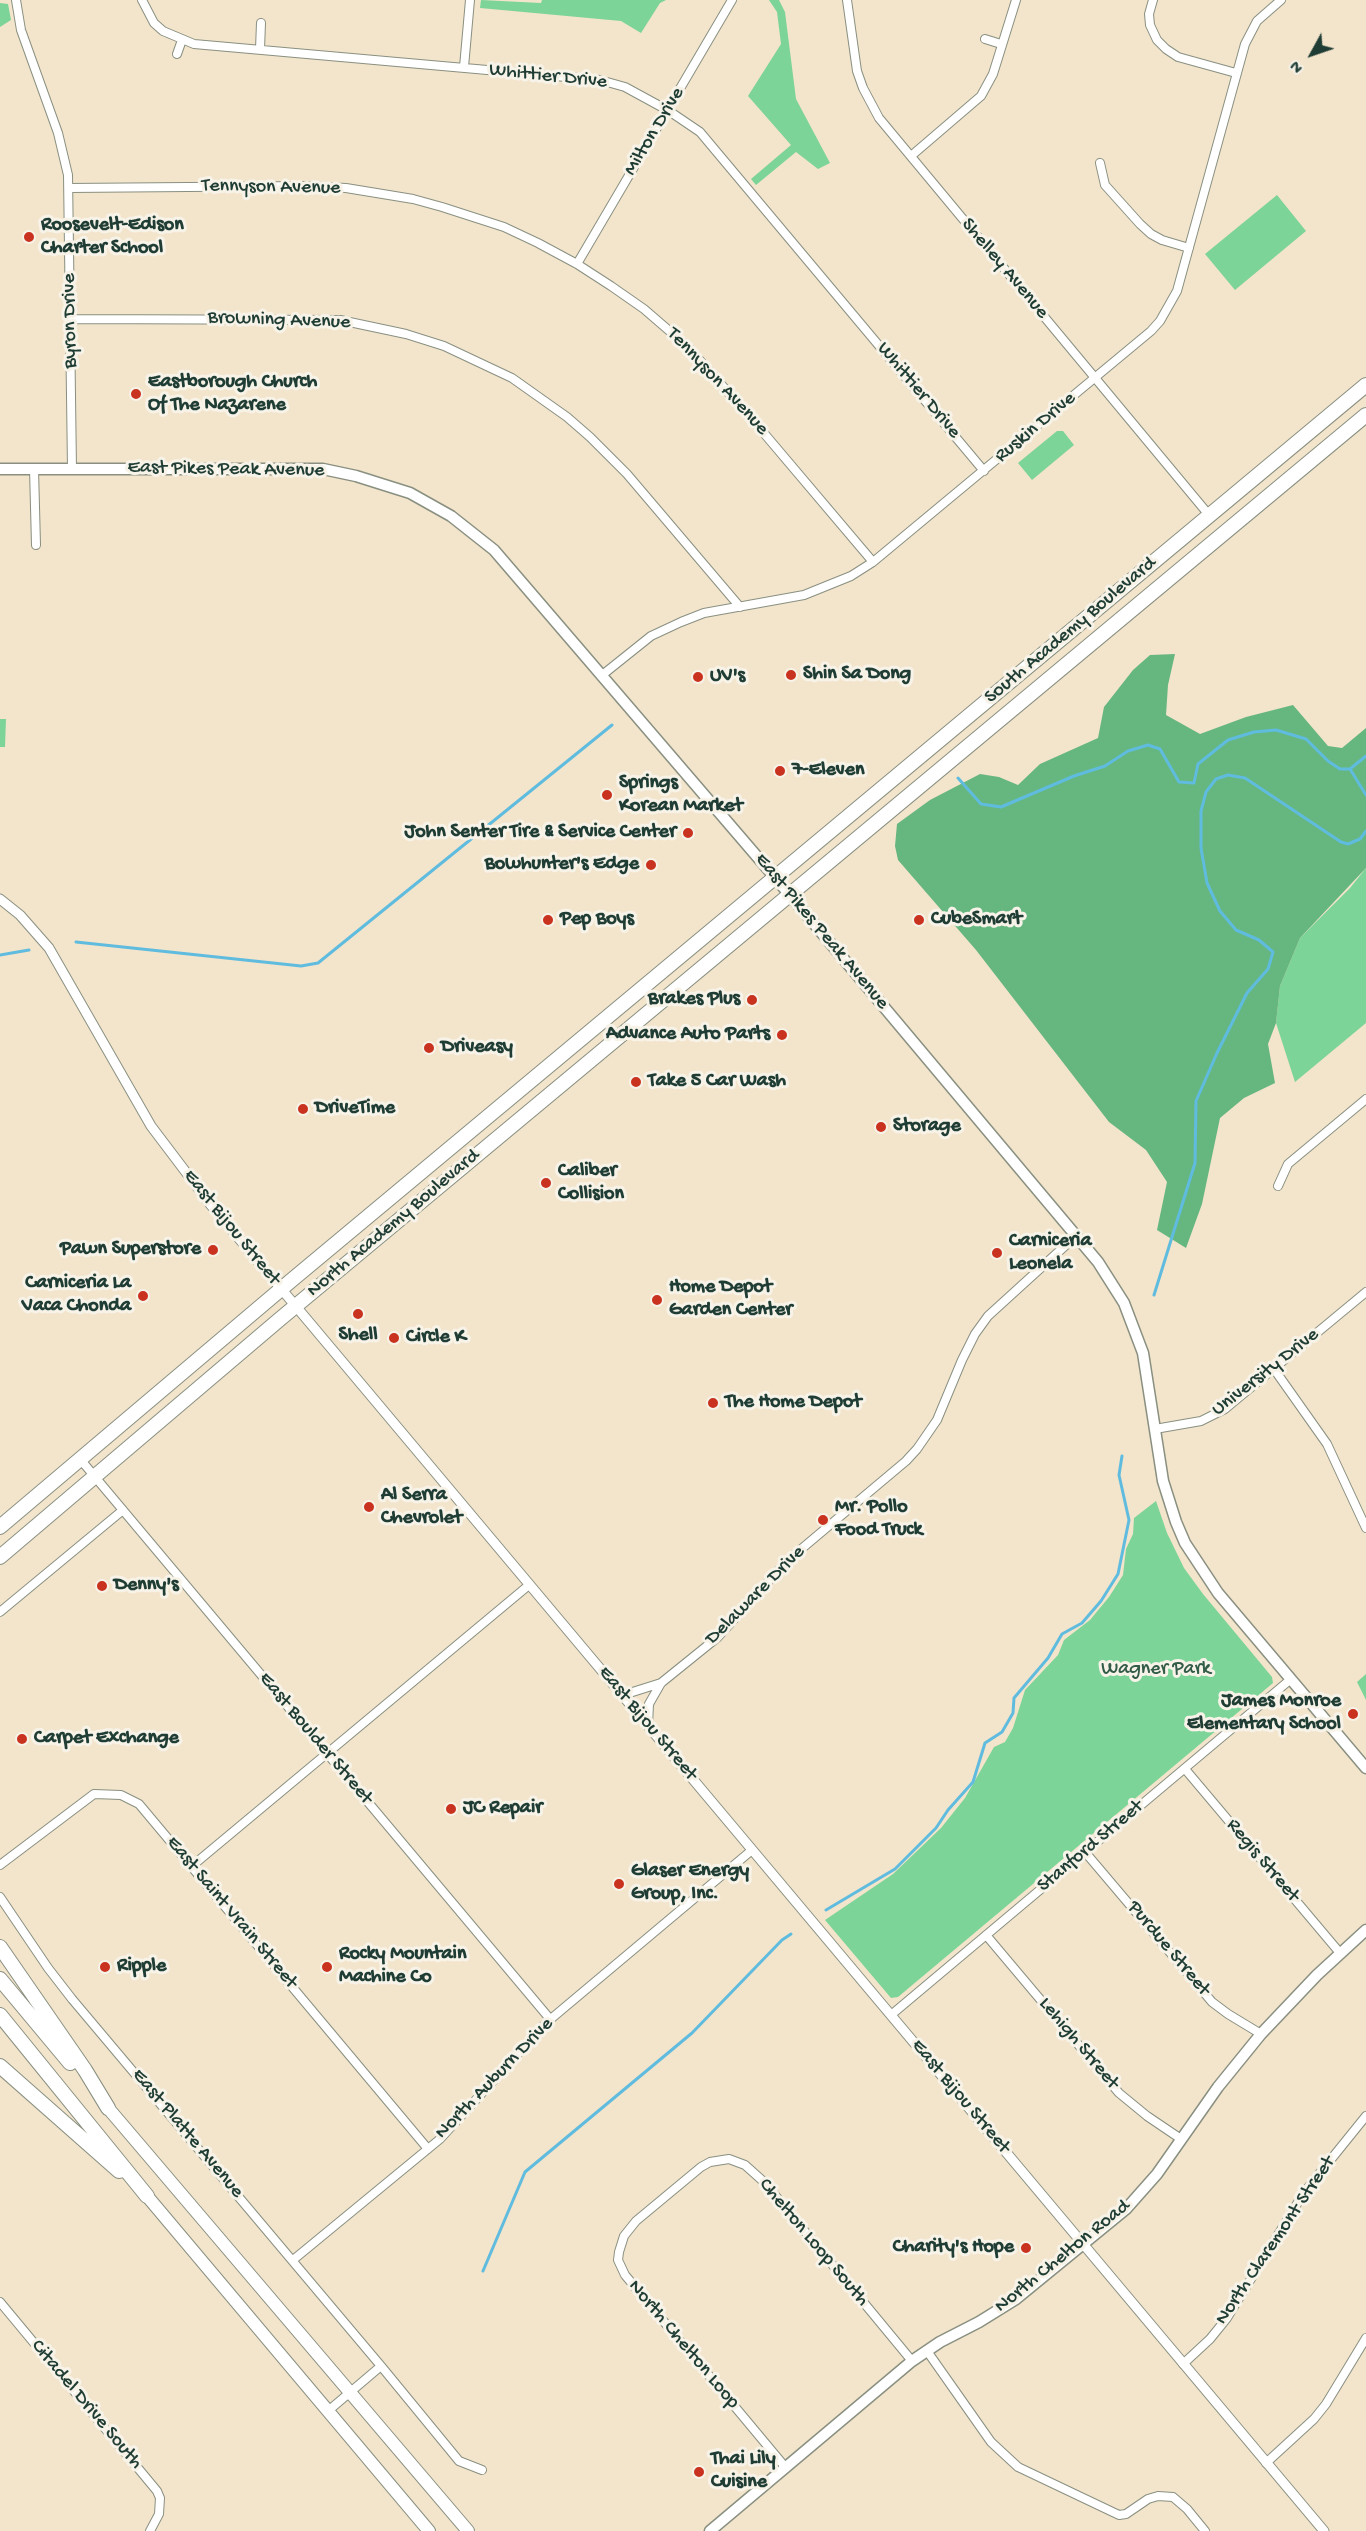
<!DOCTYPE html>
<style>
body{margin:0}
#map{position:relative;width:1366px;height:2531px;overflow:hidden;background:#f3e4cc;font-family:"Gochi Hand",sans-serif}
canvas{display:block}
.north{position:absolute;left:1282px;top:24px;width:60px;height:60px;-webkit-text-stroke:4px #f7f3e8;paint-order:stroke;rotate:230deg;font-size:16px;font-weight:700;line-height:24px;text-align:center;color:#1f3d34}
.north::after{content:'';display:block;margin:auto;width:21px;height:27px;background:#1f3d34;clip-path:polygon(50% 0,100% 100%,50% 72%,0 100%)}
</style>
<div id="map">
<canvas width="1366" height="2531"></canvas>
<div class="north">N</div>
</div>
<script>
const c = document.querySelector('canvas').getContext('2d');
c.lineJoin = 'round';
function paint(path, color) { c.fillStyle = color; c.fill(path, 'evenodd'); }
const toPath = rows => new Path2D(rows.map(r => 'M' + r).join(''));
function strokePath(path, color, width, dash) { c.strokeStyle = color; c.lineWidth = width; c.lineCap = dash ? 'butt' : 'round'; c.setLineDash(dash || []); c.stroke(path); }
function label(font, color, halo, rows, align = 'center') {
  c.font = font + ' "Gochi Hand",sans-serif'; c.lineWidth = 6; c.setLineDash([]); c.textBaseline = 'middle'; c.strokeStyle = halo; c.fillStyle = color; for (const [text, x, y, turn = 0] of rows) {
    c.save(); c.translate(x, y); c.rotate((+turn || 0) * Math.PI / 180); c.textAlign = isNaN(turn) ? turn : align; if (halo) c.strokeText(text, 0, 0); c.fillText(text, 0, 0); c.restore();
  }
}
paint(toPath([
 [481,0,541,3,542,0,666,0,660,3,641,33,621,21,480,8],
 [769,0,779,0,785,12,796,99,830,163,818,169,796,152,756,185,751,179,791,145,748,96,781,44,777,12],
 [0,3,8,4,11,20,0,27],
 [1277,195,1306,231,1235,290,1205,254],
 [1057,431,1063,431,1074,445,1032,480,1018,463],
 [0,719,6,719,5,747,0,747],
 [1366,868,1366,1023,1295,1082,1276,1023,1280,986,1300,938,1350,888],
 [1156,1501,1167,1533,1184,1568,1203,1594,1272,1677,1273,1683,898,1997,891,1998,825,1920,893,1874,941,1828,965,1798,994,1747,1005,1742,1013,1728,1025,1690,1058,1655,1064,1640,1090,1620,1109,1597,1123,1575,1126,1549,1133,1534,1134,1518],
 [1366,1674,1366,1700,1357,1682]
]), '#7dd498');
paint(toPath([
 [1175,654,1168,685,1166,715,1200,734,1246,717,1293,705,1328,746,1342,748,1366,728,1366,868,1300,938,1280,986,1276,1023,1268,1044,1275,1083,1244,1098,1220,1118,1202,1204,1186,1248,1157,1230,1167,1182,1146,1150,1109,1122,976,950,898,860,895,846,897,824,930,800,980,774,999,777,1018,785,1040,764,1098,738,1104,707,1133,670,1150,655]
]), '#66b680');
strokePath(toPath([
 [1350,769,1366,795],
 [1350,769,1366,756],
 [958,778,981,804,1001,807,1074,776,1105,766,1128,751,1148,745,1160,749,1179,782,1194,783,1198,764,1228,740,1254,732,1276,730,1306,739,1328,761,1340,769,1350,769],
 [76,942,301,966,318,963,612,725],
 [0,955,29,950],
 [1154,1295,1195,1163,1196,1101,1217,1053,1247,993,1268,969,1273,952,1259,940,1236,930,1220,911,1207,883,1201,848,1201,811,1206,792,1216,779,1228,775,1245,778,1341,842,1348,844,1360,839,1366,831],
 [826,1910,895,1869,936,1828,948,1810,973,1782,985,1743,1002,1732,1013,1713,1014,1698,1048,1658,1062,1634,1082,1623,1101,1601,1118,1574,1129,1520,1119,1475,1122,1456],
 [483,2271,525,2172,692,2033,782,1940,791,1934]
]), '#60bcde', 3);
const minor = toPath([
 [16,0,21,30,58,133,68,175,72,469],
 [142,0,154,23,163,31,194,44,600,80,625,87,669,111,700,132,984,471],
 [847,0,857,71,863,88,879,118,1209,515],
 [1153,0,1149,14,1150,25,1157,40,1166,49,1178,57,1236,73],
 [985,39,1001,44],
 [260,49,261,23],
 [177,54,182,40],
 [464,67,470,0],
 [911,156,981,96,993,74,1016,0],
 [1100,163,1105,185,1140,224,1151,234,1162,240,1189,248],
 [69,188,307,186,346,188,413,199,442,207,504,227,538,243,577,264,611,286,644,309,688,347,757,425,873,562],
 [577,264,732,0],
 [71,319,340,320,406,334,444,346,512,378,567,417,590,437,627,474,740,607],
 [34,469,36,545],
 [601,676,651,636,681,622,704,613,804,595,851,576,873,562,1151,331,1160,321,1177,291,1245,44,1257,21,1281,0],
 [1278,1186,1288,1164,1366,1099],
 [1274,1369,1327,1444,1366,1528],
 [1155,1429,1201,1421,1225,1409,1366,1292],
 [80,1459,550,2019],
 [0,1612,123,1510],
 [623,1695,661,1683],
 [648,1725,649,1704,661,1683,718,1637,787,1561,906,1461,917,1449,937,1420,962,1360,975,1334,988,1316,1077,1235],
 [1185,1769,1340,1953],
 [1085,1852,1212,2002,1228,2014,1261,2034],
 [0,1865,94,1794,121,1795,139,1804,428,2149],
 [192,1866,529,1585],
 [0,1897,48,1968,72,1999,381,2366],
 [986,1935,1119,2093,1147,2116,1181,2139],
 [891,2015,1291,1679],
 [293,2260,440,2139,546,2023,752,1850],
 [0,2302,157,2491,160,2498,159,2514,150,2531],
 [927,2351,991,2442,1018,2467,1119,2515,1126,2514,1148,2499,1158,2496,1173,2497,1187,2509,1205,2531],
 [1183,2364,1210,2339,1227,2318,1303,2194,1366,2116],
 [328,2411,381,2366,459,2461,482,2470],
 [1266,2463,1314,2419,1326,2404,1366,2338],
 [786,2468,625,2275,618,2260,619,2252,624,2236,636,2221,701,2167,710,2162,729,2159,745,2165,764,2182,912,2361]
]);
const tertiary = toPath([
 [0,899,20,915,49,948,151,1126,210,1204,1324,2531]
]);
const secondary = toPath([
 [0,469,323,469,356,476,410,493,451,516,494,550,790,895,1098,1262,1124,1303,1143,1353,1163,1481,1176,1522,1185,1543,1218,1593,1366,1768],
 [710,2531,912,2361,940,2342,979,2322,1016,2299,1126,2209,1157,2174,1218,2087,1261,2034,1317,1975,1366,1930]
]);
const primary = toPath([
 [108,2108,468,2531],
 [147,2196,429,2531]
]);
const trunk = toPath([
 [0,1527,293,1279,1366,385],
 [0,1557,280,1319,1366,415],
 [0,1947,85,2070,108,2108],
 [0,1979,70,2063],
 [0,2015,147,2196],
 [0,2066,119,2171]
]);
strokePath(minor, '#899080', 10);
strokePath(tertiary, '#899080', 11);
strokePath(secondary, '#899080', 13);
strokePath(primary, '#899080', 14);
strokePath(trunk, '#899080', 16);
strokePath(minor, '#fff', 8);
strokePath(tertiary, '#fff', 9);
strokePath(secondary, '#fff', 10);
strokePath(primary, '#fff', 12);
strokePath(trunk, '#fff', 14);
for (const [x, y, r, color] of [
 [29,237,6,"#c8321e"],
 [136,394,6,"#c8321e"],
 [791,675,6,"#c8321e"],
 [698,677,6,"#c8321e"],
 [780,771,6,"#c8321e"],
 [607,795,6,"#c8321e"],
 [688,833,6,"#c8321e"],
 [651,865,6,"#c8321e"],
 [548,920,6,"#c8321e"],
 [919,920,6,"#c8321e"],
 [752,1000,6,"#c8321e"],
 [782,1035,6,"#c8321e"],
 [429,1048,6,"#c8321e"],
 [636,1082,6,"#c8321e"],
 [303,1109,6,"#c8321e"],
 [881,1127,6,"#c8321e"],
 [546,1183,6,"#c8321e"],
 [213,1250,6,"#c8321e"],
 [997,1253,6,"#c8321e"],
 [143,1296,6,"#c8321e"],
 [657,1300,6,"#c8321e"],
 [358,1314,6,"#c8321e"],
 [394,1338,6,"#c8321e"],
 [713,1403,6,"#c8321e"],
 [369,1507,6,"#c8321e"],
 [823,1520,6,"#c8321e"],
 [102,1586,6,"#c8321e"],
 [1353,1714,6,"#c8321e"],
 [22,1739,6,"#c8321e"],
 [451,1809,6,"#c8321e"],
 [619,1884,6,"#c8321e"],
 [105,1967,6,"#c8321e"],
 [327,1967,6,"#c8321e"],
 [1026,2248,6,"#c8321e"],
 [699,2472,6,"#c8321e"]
]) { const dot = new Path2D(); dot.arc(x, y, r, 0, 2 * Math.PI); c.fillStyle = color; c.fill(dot); strokePath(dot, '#f7f3e8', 2); }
label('20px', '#1f3d34', '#f7f3e8', [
 ["Whittier Drive",548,77,6],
 ["Milton Drive",655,132,-59],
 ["Tennyson Avenue",271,188,1],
 ["Shelley Avenue",1004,269,50],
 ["Byron Drive",71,321,-91],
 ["Browning Avenue",279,321,2],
 ["Tennyson Avenue",717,382,47],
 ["Whittier Drive",918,391,50],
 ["Ruskin Drive",1036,428,-40],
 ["East Pikes Peak Avenue",226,470,1],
 ["South Academy Boulevard",1071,631,-40],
 ["East Pikes Peak Avenue",821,932,50],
 ["North Academy Boulevard",394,1224,-40],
 ["East Bijou Street",231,1228,51],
 ["University Drive",1266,1373,-38],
 ["Delaware Drive",756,1596,-45],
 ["East Bijou Street",647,1724,50],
 ["East Boulder Street",315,1739,50],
 ["Stanford Street",1091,1847,-40],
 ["Regis Street",1262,1861,50],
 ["East Saint Vrain Street",231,1913,50],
 ["Purdue Street",1168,1949,50],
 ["Lehigh Street",1078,2044,50],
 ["North Auburn Drive",495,2079,-46],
 ["East Bijou Street",960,2097,50],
 ["East Platte Avenue",187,2134,50],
 ["North Claremont Street",1276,2241,-56],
 ["Chelton Loop South",813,2243,50],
 ["North Chelton Road",1063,2257,-39],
 ["North Chelton Loop",683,2345,50],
 ["Citadel Drive South",86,2405,50]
]);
label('bold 20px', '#1f3d34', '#f7f3e8', [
 ["Roosevelt-Edison",41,226],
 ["Charter School",41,249],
 ["Eastborough Church",148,383],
 ["Of The Nazarene",148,406],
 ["Shin Sa Dong",803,675],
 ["UV's",710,677],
 ["7-Eleven",792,771],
 ["Springs",619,784],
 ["Korean Market",619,807],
 ["John Senter Tire & Service Center",676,833,"right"],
 ["Bowhunter's Edge",639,865,"right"],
 ["Pep Boys",560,920],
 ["CubeSmart",931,920],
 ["Brakes Plus",740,1000,"right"],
 ["Advance Auto Parts",770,1035,"right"],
 ["Driveasy",441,1048],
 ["Take 5 Car Wash",648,1082],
 ["DriveTime",315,1109],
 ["Storage",893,1127],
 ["Caliber",558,1172],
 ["Collision",558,1195],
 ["Carniceria",1009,1242],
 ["Leonela",1009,1265],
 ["Pawn Superstore",201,1250,"right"],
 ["Carniceria La",131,1284,"right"],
 ["Vaca Chonda",131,1307,"right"],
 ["Home Depot",669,1288],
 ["Garden Center",669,1311],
 ["Shell",358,1336,"center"],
 ["Circle K",406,1338],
 ["The Home Depot",725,1403],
 ["Al Serra",381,1496],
 ["Chevrolet",381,1519],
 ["Mr. Pollo",835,1508],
 ["Food Truck",835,1531],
 ["Denny's",114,1586],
 ["James Monroe",1341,1702,"right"],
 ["Elementary School",1341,1725,"right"],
 ["Carpet Exchange",34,1739],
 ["JC Repair",463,1809],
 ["Glaser Energy",631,1872],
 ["Group, Inc.",631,1895],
 ["Rocky Mountain",339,1955],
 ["Machine Co",339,1978],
 ["Ripple",117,1967],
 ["Charity's Hope",1014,2248,"right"],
 ["Thai Lily",711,2460],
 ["Cuisine",711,2483]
], 'left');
label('20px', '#325b48', '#f7f3e8', [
 ["Wagner Park",1156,1670]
]);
</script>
